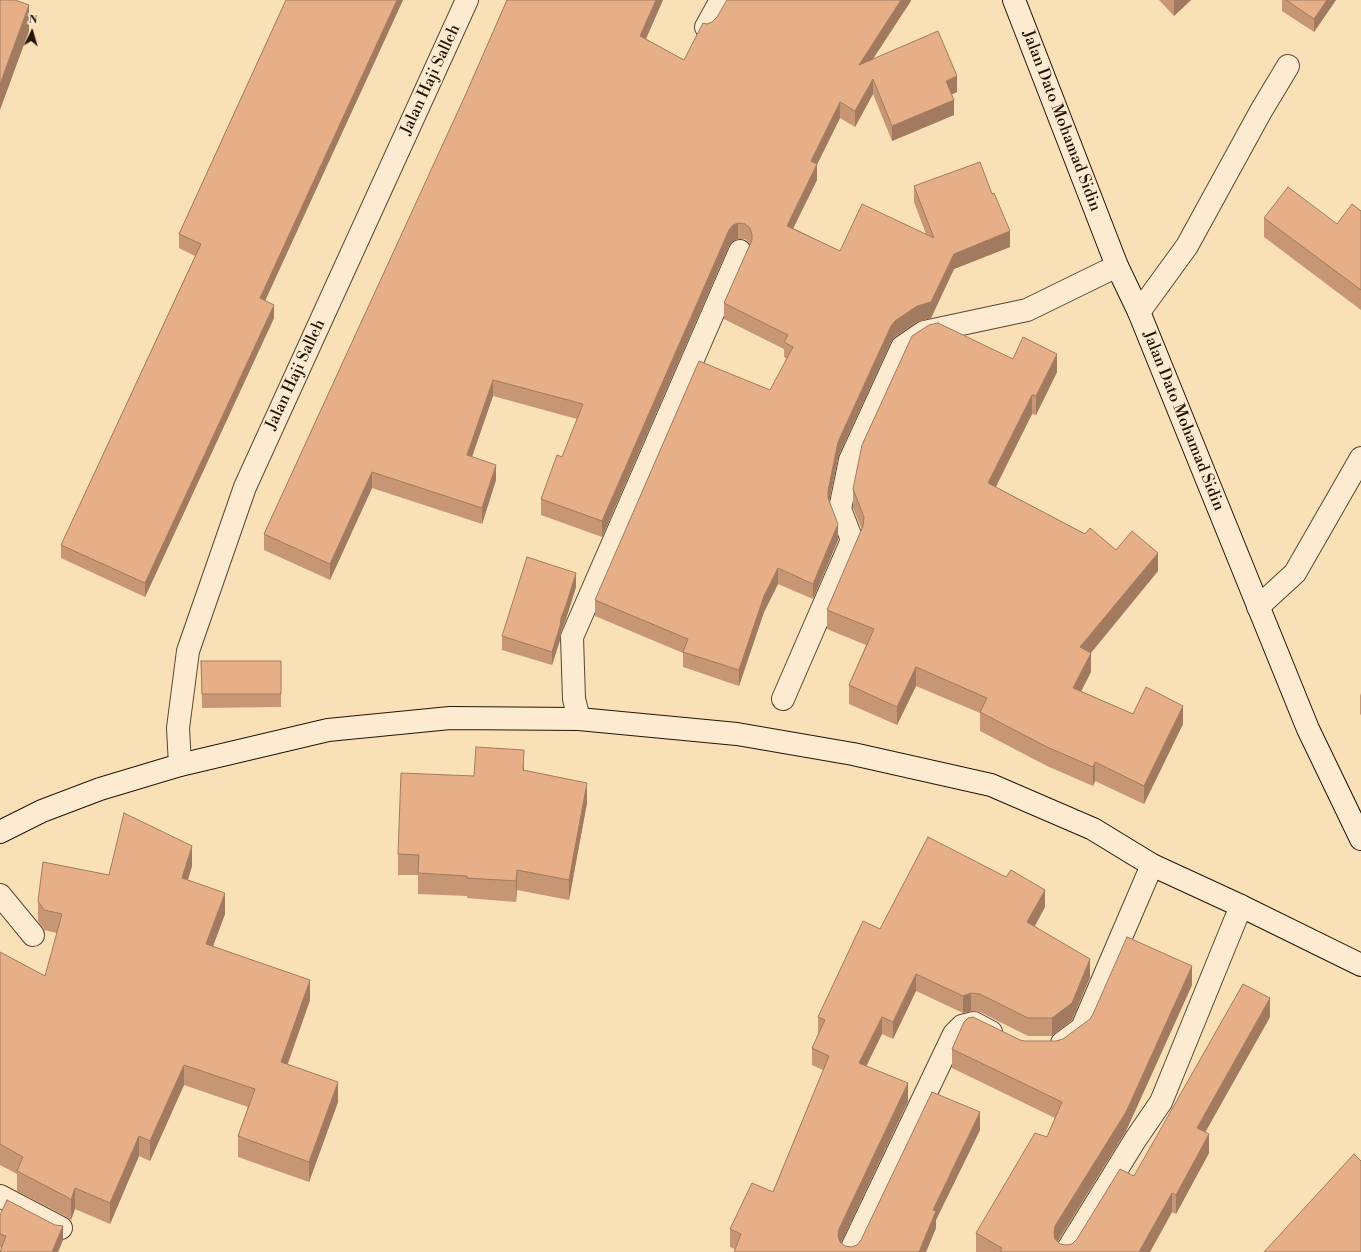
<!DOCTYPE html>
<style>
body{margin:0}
#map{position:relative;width:1361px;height:1252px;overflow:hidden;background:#fae0b7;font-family:"Libre Bodoni",serif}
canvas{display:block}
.north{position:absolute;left:12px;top:12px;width:40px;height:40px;-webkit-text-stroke:3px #fcebd0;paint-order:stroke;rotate:5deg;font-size:11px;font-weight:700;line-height:16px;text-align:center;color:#231405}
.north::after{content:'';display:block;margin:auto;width:14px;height:18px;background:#231405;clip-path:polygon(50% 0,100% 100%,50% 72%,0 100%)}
</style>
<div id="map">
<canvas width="1361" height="1252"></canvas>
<div class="north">N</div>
</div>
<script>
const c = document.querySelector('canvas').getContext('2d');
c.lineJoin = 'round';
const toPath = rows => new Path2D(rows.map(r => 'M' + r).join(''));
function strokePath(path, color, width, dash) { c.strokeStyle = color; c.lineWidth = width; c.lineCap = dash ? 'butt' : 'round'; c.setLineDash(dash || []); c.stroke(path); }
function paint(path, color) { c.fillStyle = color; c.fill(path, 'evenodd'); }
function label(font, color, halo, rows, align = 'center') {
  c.font = font + ' "Libre Bodoni",serif'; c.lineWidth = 3.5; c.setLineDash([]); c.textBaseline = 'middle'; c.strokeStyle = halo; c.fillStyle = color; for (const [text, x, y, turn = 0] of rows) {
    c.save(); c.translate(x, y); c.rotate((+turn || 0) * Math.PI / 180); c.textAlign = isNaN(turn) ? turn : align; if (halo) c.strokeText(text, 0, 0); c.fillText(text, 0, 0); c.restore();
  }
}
const street = toPath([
 [706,27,721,0],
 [1139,312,1187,246,1261,111,1288,66],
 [1258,607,1295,573,1361,458],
 [783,699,852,540,840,509,850,460,902,347,924,332,1027,310,1117,266],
 [579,719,574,699,572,637,740,251],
 [180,765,178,728,188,651,245,487,467,0],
 [0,895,33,935],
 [1062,1043,1082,1028,1152,865],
 [0,1196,61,1228],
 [850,1252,954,1034,962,1026,974,1023,991,1032],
 [1066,1252,1135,1140,1161,1102,1241,906]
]);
const secondary = toPath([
 [1014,0,1117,266,1139,312,1308,729,1361,839],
 [0,832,42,811,100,789,180,765,328,730,450,718,579,719,737,734,853,754,991,785,1093,829,1152,865,1241,906,1361,965]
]);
strokePath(street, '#594732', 24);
strokePath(secondary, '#231405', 24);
strokePath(street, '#fcebd0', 22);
strokePath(secondary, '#fcebd0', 22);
paint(toPath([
 [286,0,403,0,265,300,274,318,145,597,61,558,61,545,195,256,179,248,179,234],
 [507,0,663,0,646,39,684,60,707,24,911,0,873,59,957,92,951,94,954,115,892,141,873,94,855,127,840,118,817,164,817,180,793,228,840,251,926,234,914,202,914,186,1010,247,954,269,931,318,917,322,895,337,891,342,838,457,829,500,838,540,813,599,778,584,764,612,739,686,683,667,683,653,595,616,595,600,770,390,787,359,784,357,784,349,724,319,724,303,750,244,745,239,738,239,733,241,729,246,602,537,541,515,541,499,562,457,577,419,493,396,472,457,496,480,482,524,372,488,330,580,264,550,264,534,465,96],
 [1159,0,1191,0,1174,16],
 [1282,0,1336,0,1314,32,1282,11],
 [1361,211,1361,310,1264,237,1264,218,1337,224],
 [1013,359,1057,372,1036,415,1032,414,996,487,1116,550,1158,571,1091,653,1091,672,1081,691,1133,714,1183,724,1144,804,1095,781,1093,786,1047,766,980,731,980,713,916,686,897,725,849,704,849,685,866,645,827,629,827,610,862,530,853,508,853,489],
 [576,587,566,619,561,632,560,640,552,665,502,650,502,636],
 [201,661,281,661,281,707,202,708],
 [1361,693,1361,715,1360,714,1360,696],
 [524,771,587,803,569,900,517,890,516,902,467,898,467,896,418,894,418,875,398,875,398,854,474,776],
 [192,866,188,880,225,914,213,946,310,1000,288,1064,338,1102,309,1182,238,1157,238,1136,248,1107,184,1085,150,1161,139,1156,110,1224,75,1209,71,1220,67,1217,17,1191,17,1174,0,1165,0,952,45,976,57,933,44,930,38,921,38,901,109,875],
 [1045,907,1035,926,1090,977,1072,1020,1052,1036,1028,1036,980,1012,971,1011,963,1013,916,991,893,1039,882,1034,866,1066,908,1101,841,1243,845,1246,851,1247,857,1245,980,1130,936,1220,936,1228,926,1252,735,1249,730,1247,730,1229,773,1192,823,1070,812,1065,812,1048,818,1034,818,1017,880,929],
 [1192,985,1126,1131,1058,1242,1060,1244,1066,1245,1072,1244,1077,1239,1134,1176,1270,1017,1205,1132,1209,1153,1176,1214,1172,1212,1150,1252,976,1252,976,1233,1047,1137,1055,1118,952,1068,952,1049,1020,1040,1025,1041,1056,1041,1063,1039],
 [0,1215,63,1240,58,1252,0,1252,1,1248,0,1247]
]), '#c79675');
paint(toPath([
 [397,0,403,0,260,312,260,298],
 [656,0,663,0,640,52,640,36],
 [901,0,911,0,911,1,859,80,859,65],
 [1174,0,1191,0,1174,16],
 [1327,0,1336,0,1314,32,1314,19],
 [29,5,29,31,0,110,0,84],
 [957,76,957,92,946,97,946,81],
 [873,79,873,94,855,127,855,111],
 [954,100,954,115,892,141,892,126],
 [840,102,840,118,811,177,811,161],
 [817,164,817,180,787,241,787,226],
 [738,223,738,239,733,241,729,246,602,537,602,521,729,230,733,225],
 [1010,231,1010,247,954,269,931,318,917,322,895,337,891,342,838,457,828,507,828,491,838,442,891,326,954,254],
 [274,305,274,318,145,597,145,583],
 [1057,354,1057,372,1036,415,1036,396],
 [493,380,493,396,467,471,467,455],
 [1032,395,1032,414,988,502,988,483],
 [496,465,496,480,482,524,482,508],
 [372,472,372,488,330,580,330,564],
 [838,524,838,540,813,599,813,584],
 [1158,553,1158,571,1080,666,1080,647],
 [778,568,778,584,764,612,739,686,739,670,764,596],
 [576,573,576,587,566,619,561,632,560,640,552,665,552,652,561,618],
 [1091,653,1091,672,1073,707,1073,688],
 [916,667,916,686,897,725,897,707],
 [1183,706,1183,724,1144,804,1144,786],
 [524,750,524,770,523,791,523,770],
 [1095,762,1095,781,1093,786,1093,767],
 [587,783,587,803,569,900,569,880],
 [192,846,192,866,182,898,182,878],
 [517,870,517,890,516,902,516,881],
 [1045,890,1045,907,1027,940,1027,922],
 [225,893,225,914,206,965,206,944],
 [1090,959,1090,977,1072,1020,1052,1036,1052,1018],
 [1192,966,1192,985,1126,1131,1055,1245,1054,1233,1055,1226],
 [916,974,916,991,893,1039,893,1022],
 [310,980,310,1000,281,1082,281,1062],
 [971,993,971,1011,963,1013,963,996],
 [1270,998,1270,1017,1197,1147,1197,1128],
 [882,1017,882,1034,859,1081,859,1063],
 [184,1065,184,1085,150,1161,150,1141],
 [338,1082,338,1102,309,1182,309,1162],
 [908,1083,908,1101,839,1247,838,1236,839,1229],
 [980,1112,980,1130,936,1220,936,1228,926,1252,919,1252,933,1210],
 [1209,1134,1209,1153,1176,1214,1176,1195],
 [139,1136,139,1156,110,1224,110,1203],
 [75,1188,75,1209,71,1220,71,1200],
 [1172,1193,1172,1212,1150,1252,1139,1252],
 [63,1226,63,1240,58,1252,52,1252]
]), '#a27a5f');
const building = toPath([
 [0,0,15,0,29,5,0,84,0,0],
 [286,0,397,0,260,298,274,305,145,583,61,545,201,244,179,234,286,0],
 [507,0,656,0,640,36,684,60,703,23,707,24,712,22,717,17,727,0,901,0,859,65,938,31,957,76,946,81,954,100,892,126,873,79,855,111,840,102,811,161,817,164,787,226,840,251,862,204,934,238,914,186,980,162,992,194,994,193,1010,231,954,254,931,302,917,306,895,321,891,326,838,442,828,491,828,498,838,524,813,584,778,568,764,596,739,670,683,652,688,639,595,600,699,361,770,390,793,347,784,342,788,335,724,303,752,240,752,234,750,228,745,224,738,223,733,225,729,230,602,521,541,499,557,455,562,457,583,404,493,380,467,455,496,465,482,508,372,472,330,564,264,534,465,96,507,0],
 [1286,0,1327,0,1314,19,1286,0],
 [1288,187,1337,224,1352,204,1361,211,1361,290,1264,218,1288,187],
 [938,323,1013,359,1023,337,1057,354,1036,396,1032,395,988,483,1085,534,1090,528,1116,550,1132,531,1158,553,1080,647,1091,653,1073,688,1133,714,1146,687,1183,706,1144,786,1095,762,1093,767,1047,747,980,712,987,698,916,667,897,707,849,685,874,629,827,610,863,526,864,517,853,489,862,445,912,336,929,325,938,323],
 [527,557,576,573,566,605,561,618,560,626,552,652,502,636,527,557],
 [201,661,281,661,281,694,202,694,201,661],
 [476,747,524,750,523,770,587,783,569,880,517,870,516,881,467,878,467,876,418,873,419,855,398,854,401,773,474,776,476,747],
 [124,813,192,846,182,878,225,893,206,944,310,980,281,1062,338,1082,309,1162,238,1136,255,1089,184,1065,150,1141,139,1136,110,1203,75,1188,71,1200,67,1197,17,1171,23,1157,0,1144,0,952,45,976,62,914,44,910,38,901,43,862,109,875,124,813],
 [928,837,1006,877,1011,870,1045,890,1027,922,1090,959,1072,1003,1052,1018,1028,1018,980,994,971,993,963,996,916,974,893,1022,882,1017,859,1063,908,1083,839,1229,838,1236,840,1242,845,1246,851,1247,857,1245,861,1240,932,1092,980,1112,933,1210,936,1211,919,1252,734,1252,741,1234,730,1229,752,1183,773,1192,829,1056,812,1048,825,1020,818,1017,863,921,880,929,928,837],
 [1127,937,1192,966,1126,1112,1055,1226,1054,1233,1055,1239,1060,1244,1066,1245,1072,1244,1077,1239,1120,1169,1134,1176,1243,984,1270,998,1197,1128,1209,1134,1176,1195,1172,1193,1139,1252,1000,1252,1002,1248,976,1233,1035,1133,1047,1137,1062,1102,952,1049,964,1022,968,1018,973,1017,1020,1040,1025,1041,1056,1041,1063,1039,1090,1019,1093,1014,1127,937],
 [1354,1154,1361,1161,1361,1252,1264,1252,1354,1154],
 [7,1200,55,1225,63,1226,52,1252,0,1252,6,1236,0,1234,0,1215,7,1200]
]);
paint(building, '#e7af88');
strokePath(building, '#a27a5f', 1);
label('16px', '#231405', '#fcebd0', [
 ["Jalan Haji Salleh",431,80,-65],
 ["Jalan Dato Mohamad Sidin",1061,121,69],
 ["Jalan Haji Salleh",296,375,-65],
 ["Jalan Dato Mohamad Sidin",1183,421,68]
]);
</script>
